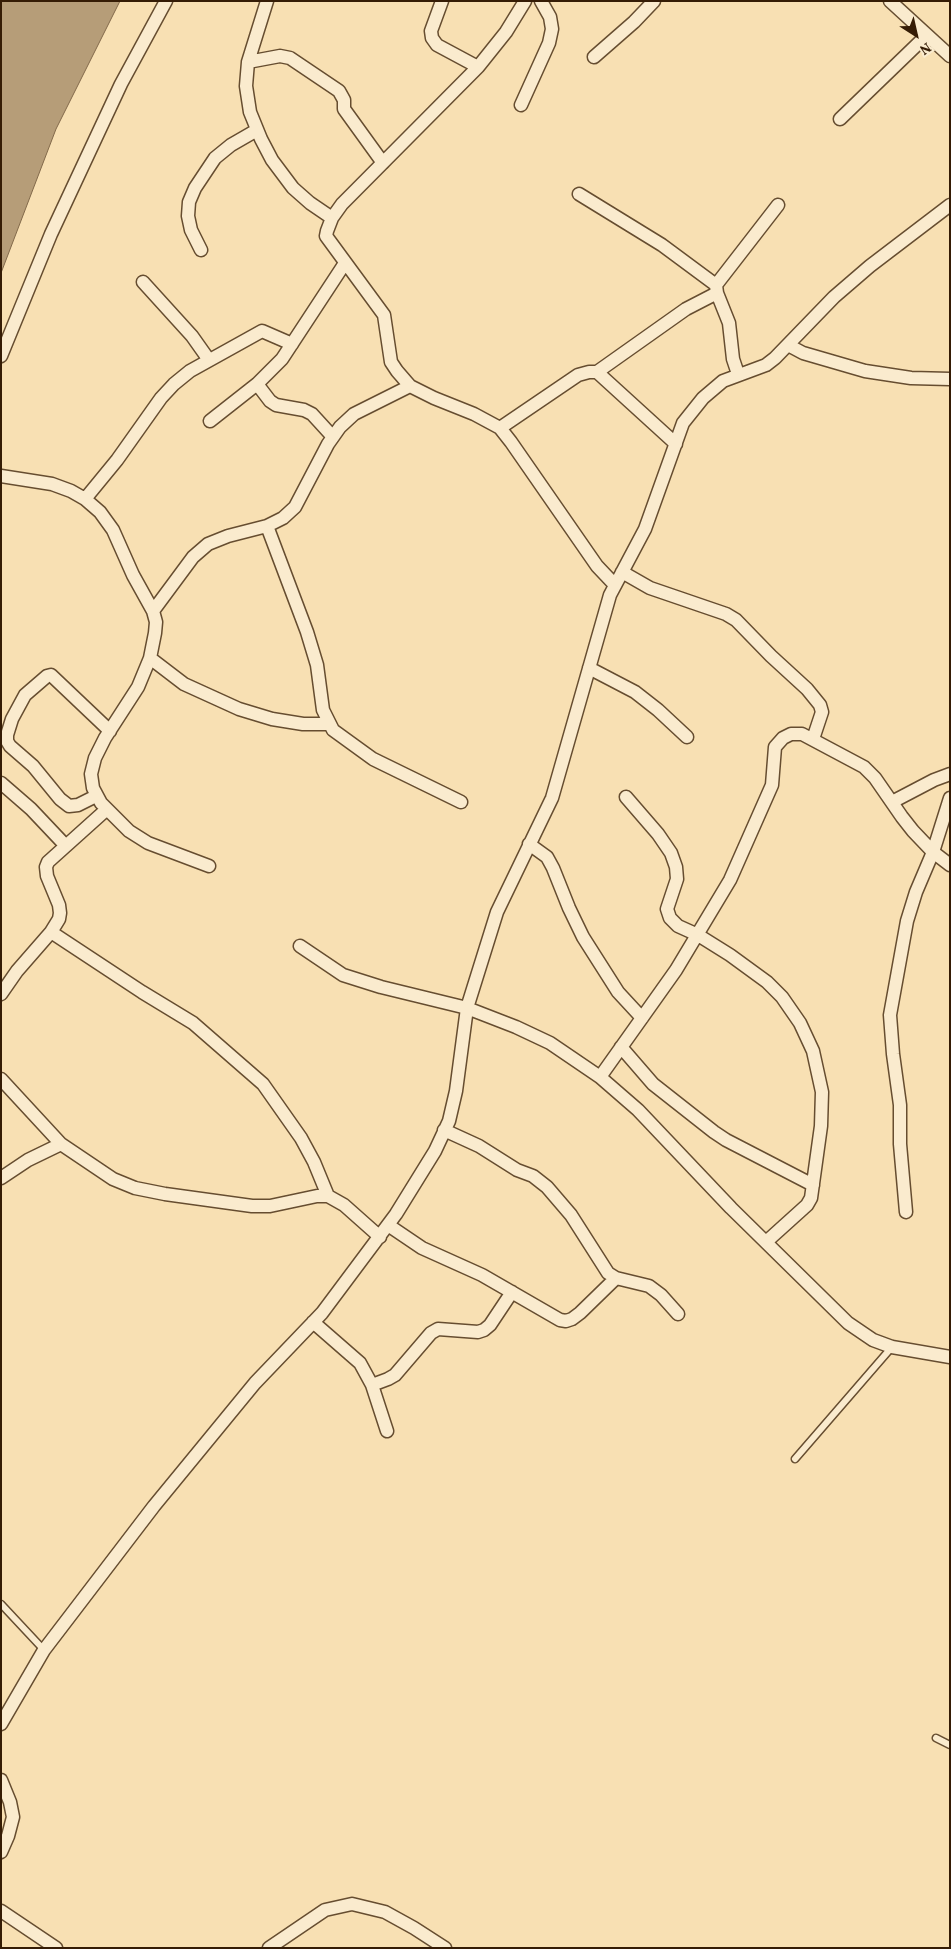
<!DOCTYPE html>
<style>
body{margin:0}
#map{position:relative;width:951px;height:1949px;overflow:hidden;background:#f8e0b3;font-family:Vollkorn,serif}
canvas{display:block}
.frame{position:absolute;inset:0;border:2px solid #351c05;pointer-events:none}
.north{position:absolute;left:891px;top:10px;width:50px;height:50px;-webkit-text-stroke:4px #faebce;paint-order:stroke;rotate:145deg;font-size:14px;font-weight:700;line-height:20px;text-align:center;color:#351c05}
.north::after{content:'';display:block;margin:auto;width:18px;height:22px;background:#351c05;clip-path:polygon(50% 0,100% 100%,50% 72%,0 100%)}
</style>
<div id="map">
<canvas width="951" height="1949"></canvas>
<div class="frame"></div>
<div class="north">N</div>
</div>
<script>
const c = document.querySelector('canvas').getContext('2d');
c.lineJoin = 'round';
function paint(path, color) { c.fillStyle = color; c.fill(path, 'evenodd'); }
const toPath = rows => new Path2D(rows.map(r => 'M' + r).join(''));
function strokePath(path, color, width, dash) { c.strokeStyle = color; c.lineWidth = width; c.lineCap = dash ? 'butt' : 'round'; c.setLineDash(dash || []); c.stroke(path); }
const water = toPath([
 [1,1,120,1,56,129,1,273,1,1]
]);
paint(water, '#b69d78');
strokePath(water, '#82694a', 1);
const service = toPath([
 [795,1459,892,1347],
 [1,1604,44,1650],
 [936,1738,950,1745]
]);
const minor = toPath([
 [267,1,248,62,246,86,250,112,261,139,272,160,293,188,310,203,332,218],
 [442,1,431,31,432,38,437,45,478,67],
 [525,1,506,32,478,67,342,204,332,218,327,231,326,236,384,315,391,362,397,371,410,386,434,398,474,414,500,428,511,442,597,566,615,585],
 [890,1,950,56],
 [594,57,634,22,654,1],
 [248,62,280,56,290,58,339,91,344,100,344,109,383,163],
 [521,105,549,43,552,29,550,17,541,1],
 [840,119,927,35],
 [579,194,662,245,716,285],
 [201,250,191,230,188,216,189,202,195,188,215,158,231,145,257,130],
 [143,282,192,336,209,360],
 [788,345,803,353,865,371,911,378,950,379],
 [1,356,51,234,121,84,166,1],
 [597,372,686,309,717,293],
 [738,374,733,359,729,323,717,293,716,285,778,205],
 [257,384,270,401,276,405,304,410,312,414,333,437],
 [210,421,257,384,282,359,345,263],
 [500,428,578,375,589,372,597,372,676,444],
 [1,476,52,484,71,491,85,499,100,512,113,530,133,575,153,611,156,622,155,633,150,658,138,687,105,738,95,758,91,774,93,788,101,803,129,831,148,843,209,866],
 [85,499,117,460,161,398,174,384,190,371,262,331,292,344],
 [267,526,307,632,317,665,323,710,333,730,373,759,461,802],
 [622,572,650,588,726,614,736,620,771,656,807,689,820,705,822,712,813,739],
 [153,611,193,557,208,544,228,536,267,526,283,518,295,507,328,444,340,427,354,414,410,386],
 [150,658,184,684,239,709,272,719,303,724,328,724],
 [589,668,635,692,658,710,687,737],
 [1,783,31,809,65,845],
 [96,796,78,805,69,806,60,799,33,766,10,746,7,741,7,735,12,719,25,695,47,676,51,675,110,731],
 [626,797,658,834,671,853,676,867,677,879,667,909,670,918,678,926,698,935,730,955,767,982,782,997,800,1023,813,1051,822,1092,821,1126,811,1198,807,1205,766,1242],
 [892,802,934,780,950,774],
 [529,844,547,857,553,868,569,908,583,937,618,992,642,1018],
 [51,932,142,992,193,1023,263,1084,301,1138,314,1162,328,1196],
 [300,946,343,975,381,987,467,1008,516,1027,550,1043,600,1077,638,1110,731,1208,848,1323,873,1340,892,1347,950,1357],
 [1,994,17,971,51,932,59,919,60,913,59,905,47,876,46,867,48,862,107,809],
 [621,1047,653,1084,714,1132,726,1140,813,1185],
 [600,1077,676,970,730,880,772,785,775,747,783,738,791,734,802,734,864,767,875,778,902,817,913,831,933,852,950,865],
 [1,1079,61,1144,113,1179,135,1188,165,1194,252,1206,270,1206,317,1196,328,1196,344,1205,380,1237],
 [444,1130,479,1146,517,1170,533,1176,547,1187,571,1215,608,1273,616,1278,649,1286,661,1295,678,1314],
 [1,1178,28,1160,61,1144],
 [906,1212,900,1144,900,1105,893,1054,890,1015,907,921,916,892,933,852,950,798],
 [388,1225,422,1248,482,1275,560,1320,566,1321,572,1319,580,1313,616,1278],
 [313,1322,360,1363,372,1385,387,1431],
 [372,1385,388,1379,395,1375,431,1333,438,1329,478,1332,484,1330,490,1325,512,1292],
 [1,1724,44,1650,154,1506,255,1383,322,1313,396,1214,435,1151,449,1121,456,1091,467,1008,497,912,552,798,610,595,645,529,683,423,703,398,723,381,766,365,775,358,834,297,870,266,950,205],
 [1,1780,10,1802,13,1817,8,1836,1,1852],
 [1,1911,56,1948],
 [269,1948,325,1910,352,1904,385,1912,414,1928,445,1948]
]);
strokePath(service, '#664d30', 9);
strokePath(minor, '#664d30', 15);
strokePath(service, '#faebce', 6);
strokePath(minor, '#faebce', 12);
</script>
